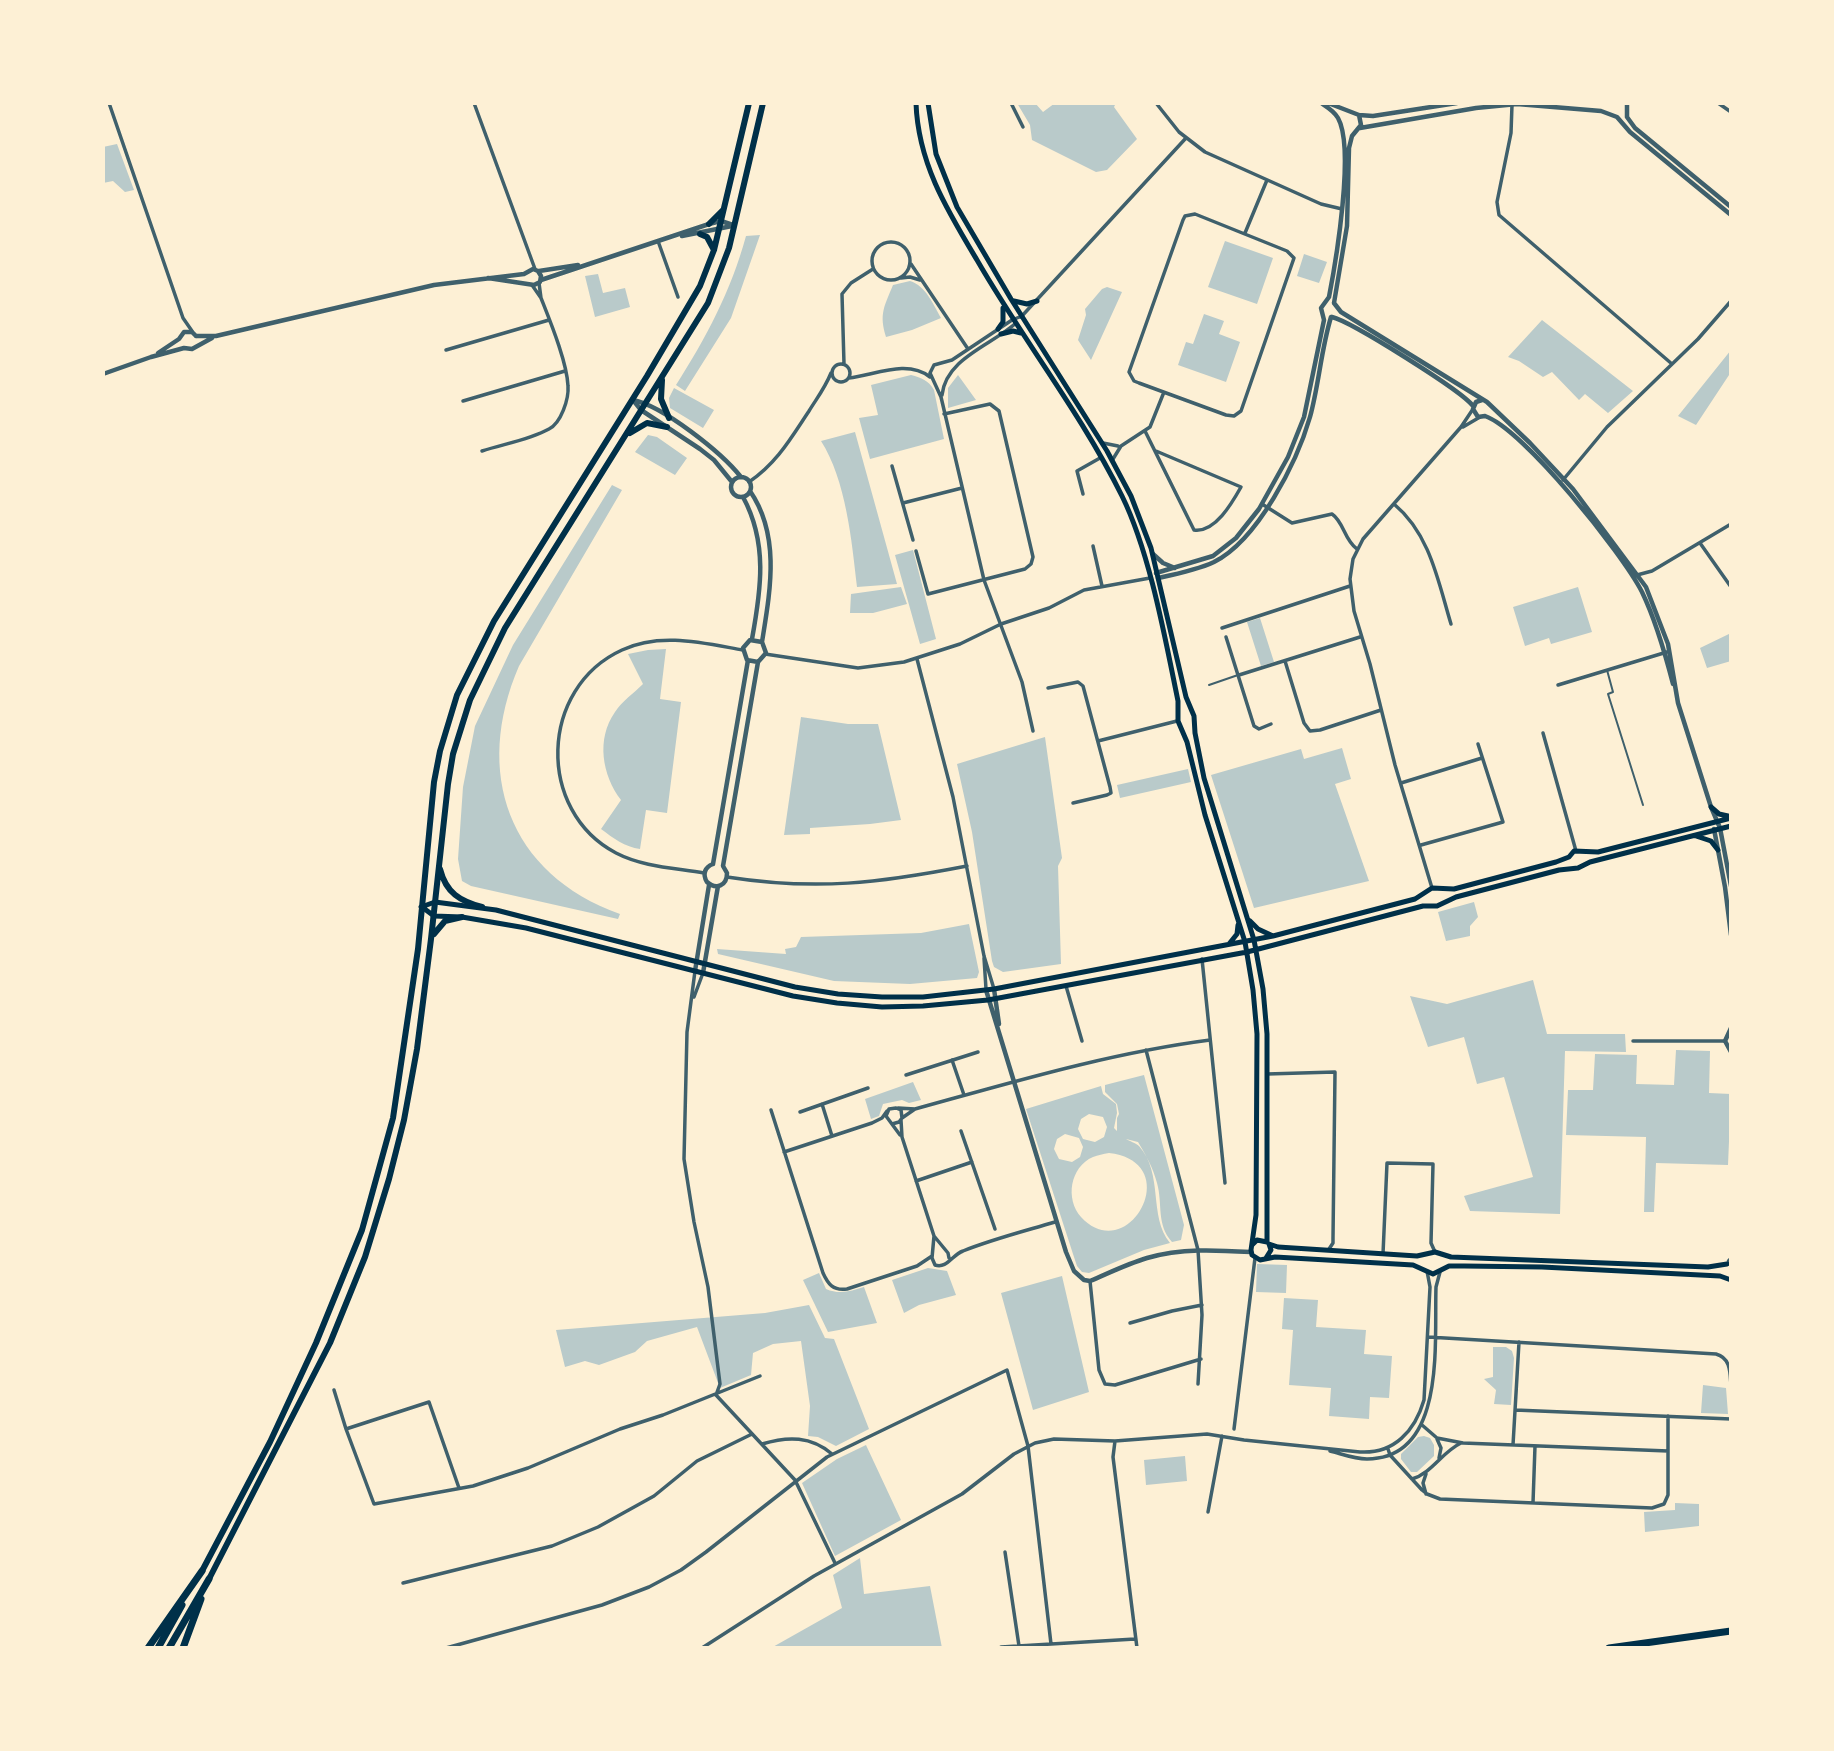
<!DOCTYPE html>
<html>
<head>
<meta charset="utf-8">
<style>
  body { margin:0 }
  #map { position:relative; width:1834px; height:1751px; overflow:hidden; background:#fdf0d5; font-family:"IBM Plex Sans",sans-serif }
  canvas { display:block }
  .frame { position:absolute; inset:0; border:105px solid #fdf0d5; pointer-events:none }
</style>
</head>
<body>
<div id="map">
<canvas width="1834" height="1751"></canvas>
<div class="frame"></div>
</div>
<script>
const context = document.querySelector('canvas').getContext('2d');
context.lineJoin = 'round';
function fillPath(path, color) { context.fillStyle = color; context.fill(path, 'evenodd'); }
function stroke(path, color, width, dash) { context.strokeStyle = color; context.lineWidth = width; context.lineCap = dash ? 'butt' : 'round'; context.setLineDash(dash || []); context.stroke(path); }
fillPath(new Path2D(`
  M1017,103H1035L1043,112L1055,103H1116L1114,107L1137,139L1107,170L1096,172L1032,140L1030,125Z
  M117,144L134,190L125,192L113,181L103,183V147Z
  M760,235L731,318L685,391L676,385C706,338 731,291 746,236Z
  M1225,241L1273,258L1257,304L1208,287Z
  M1304,254L1327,262L1319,283L1297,276Z
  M598,274L603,293L625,288L630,307L595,317L585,276Z
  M910,281C926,286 933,304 941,318L912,330L886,337C879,314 884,307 893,285Z
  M1107,287L1122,292L1091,360L1078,340L1086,315L1085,309L1102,289Z
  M1204,314L1224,321L1219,334L1240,342L1226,382L1178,365L1186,342L1193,344Z
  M1542,320L1633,391L1608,413L1585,394L1579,400L1552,372L1543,377L1519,361L1508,357Z
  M1731,350V372L1696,425L1678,416Z
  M911,375C922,378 928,380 934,390L944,439L870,459L859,418L878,415L871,385Z
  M958,375L976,400L948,408V388Z
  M674,388L714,410L703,428L670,408L669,398Z
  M855,432L897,584L857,587C852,542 846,480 821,441Z
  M648,435L657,437L687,458L675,475L635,452Z
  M612,485L622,490L519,666C473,772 508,874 620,914L618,919L471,886L462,881L458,859L463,787L475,726L513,645Z
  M913,550L936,639L920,644L895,555Z
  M901,587L907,604L873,613H850L851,594Z
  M1578,587L1592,632L1551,644L1549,638L1525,646L1513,607Z
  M1260,618L1274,662L1261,666L1247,622Z
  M1731,633V661L1707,668L1700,648Z
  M666,649L660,699L681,702L667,813L646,810L640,849C625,847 613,838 601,829L621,800C602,775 596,739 615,712C622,701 634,693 643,684L628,654L648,650Z
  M801,717L848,724H878L901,820L870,824L810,828V834L784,835Z
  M1045,737L1062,858L1058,866L1061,964L1003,972L994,967L992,961L972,832L957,764Z
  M1342,748L1351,779L1335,784L1369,881L1254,908L1211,775L1301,749L1304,759Z
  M1188,769L1191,782L1120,798L1117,785Z
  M1474,902L1478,917L1470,926V936L1446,941L1438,912Z
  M969,924L979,972L977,978L910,984L834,981L718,954L717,949L786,954L785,949L796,947L801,937L921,933Z
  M1533,980L1547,1034H1625L1626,1052L1565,1051L1560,1214L1470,1211L1464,1196L1533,1177L1504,1077L1477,1084L1464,1037L1428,1047L1410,996L1447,1004Z
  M1676,1050L1710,1051L1709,1093L1731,1094L1728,1165L1656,1163L1654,1212H1644L1646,1137L1566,1135L1568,1090H1593L1595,1054L1637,1055L1636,1084L1674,1085Z
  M1144,1075L1184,1225L1181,1240L1172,1242C1156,1224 1163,1204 1157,1183C1153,1168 1146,1155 1138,1142L1126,1139C1129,1141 1136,1143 1139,1146C1164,1174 1148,1216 1170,1243L1144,1250L1089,1273L1082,1272L1077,1266L1073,1254L1026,1109L1101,1086L1103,1094L1116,1104L1117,1113L1114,1128L1117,1131V1118L1119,1114L1117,1104L1105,1092V1085ZM1089,1114L1103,1117L1107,1127L1104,1137L1095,1142L1083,1139L1078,1129L1081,1119ZM1065,1134L1079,1138L1083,1147L1080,1157L1072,1162L1059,1159L1054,1149L1057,1139ZM1109,1153C1187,1162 1128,1268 1081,1217C1065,1199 1070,1167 1093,1157C1098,1155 1103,1154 1109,1153Z
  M913,1082L921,1100L909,1103L902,1100L883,1104L879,1116L871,1119L865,1099Z
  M1257,1264L1287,1265L1286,1293L1256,1292Z
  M928,1268L947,1271L956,1295L919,1305L904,1313L892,1280Z
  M819,1273L826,1289C840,1295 851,1291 864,1287L877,1323L828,1332L803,1280Z
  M1062,1276L1089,1392L1033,1410L1001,1293Z
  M1284,1298L1318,1300L1316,1327L1366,1330L1364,1354L1392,1356L1389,1398L1370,1397L1369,1419L1329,1416L1331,1388L1289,1385L1293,1330L1282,1329Z
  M809,1305L825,1338L834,1339L869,1429L836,1446L818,1437L808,1436L810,1406L801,1341L773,1344L753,1353L751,1375L720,1388L697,1327L647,1341L635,1352L599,1365L585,1361L565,1367L556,1330L765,1313Z
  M1493,1347H1506L1512,1351L1514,1358L1511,1405L1494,1404L1496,1390L1484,1379L1493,1377Z
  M1703,1385L1726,1388L1728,1414L1701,1413Z
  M1424,1436L1430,1438L1434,1445V1456L1417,1472H1411L1401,1459V1454L1418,1437Z
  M866,1445L901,1520L835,1556L802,1483L837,1459Z
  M1185,1456L1187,1481L1146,1485L1144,1460Z
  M1675,1503L1699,1504V1526L1645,1532L1644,1512L1675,1510Z
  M860,1558L864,1594L930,1586L942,1648H771L842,1608L833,1575Z`), '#b9caca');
stroke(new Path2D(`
  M1607,670L1613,692L1608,694L1643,805
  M1209,685L1238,675`), '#3f606c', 2);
stroke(new Path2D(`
  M109,103L183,318L192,331
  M474,103L535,269
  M1011,103L1023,127
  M1156,103L1179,132L1205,152L1321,204L1342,209
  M1718,103L1731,112
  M1512,105L1511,133L1497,202L1499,215L1672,364
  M1195,214L1287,251L1294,258L1241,411L1234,416L1226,415L1139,383L1134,381L1129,372L1183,220L1185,216Z
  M1245,233L1267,180
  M658,241L678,297
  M872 261a19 19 0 1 1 38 0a19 19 0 1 1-38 0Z
  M911,264L968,349
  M901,278L910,277L920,280
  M532,285L541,298L539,283
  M1022,316L1012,320L952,360L934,365L930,373L941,397L984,580L1022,682L1033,731
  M1021,317L1186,138
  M446,350L549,320
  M832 373a9 9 0 1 1 18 0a9 9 0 1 1-18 0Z
  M844,364L842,294L851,283L873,269
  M849,378C875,375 907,359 930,377
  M942,395C946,358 992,345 1016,323
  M463,401L565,371
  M1463,427L1480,417
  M1145,431L1194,530C1215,533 1232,503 1241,487L1156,451
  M1103,443L1118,446
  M482,451C503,444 529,440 549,429C561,423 569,399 568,386C567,362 550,321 541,298
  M1113,459L1121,446L1150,427L1164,392
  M892,466L913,540
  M1563,480L1607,427L1698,339L1731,301
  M749,482C777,463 791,438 809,411C817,398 825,388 831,373
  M1083,494L1077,471L1100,458
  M903,503L962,488
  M1262,504L1292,523L1332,514C1344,522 1344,540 1357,549
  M1394,504C1430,534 1438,581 1451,624
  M1700,543L1731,587
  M1093,546L1102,586
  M916,551L928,594L1025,569L1031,564L1033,557L999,411L990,404L944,414
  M1637,575L1652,571L1731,524
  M1222,628L1350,586
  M1226,637L1254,726L1259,729L1271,724
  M765,654L858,668L904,662L960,644L1001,624L1049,608L1084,590L1150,578
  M917,659L953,797L984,956L994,989
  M1285,661L1304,723L1310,731L1320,730L1381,710
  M1239,675L1360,637
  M1558,685L1667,652
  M1048,688L1078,682L1083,686L1110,787L1111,793L1107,795L1073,803
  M1543,733L1576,851
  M1098,741L1177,721
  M1401,783L1482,758
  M1421,845L1503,822L1478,744
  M704,873C675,868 643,867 616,853C536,811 539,688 622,650C660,632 703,643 743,650
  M727,877C816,891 880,883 967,866
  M1432,888L1395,765L1370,664L1354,611L1350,579L1353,559L1363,539L1461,427L1473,409
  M984,958L986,989
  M1202,959L1225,1183
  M695,971L687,1032L684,1159L694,1222L708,1287L720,1384L716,1395L795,1480L835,1563
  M1066,986L1082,1041
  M694,997L703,973
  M1633,1041H1725
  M1146,1050L1198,1250L1202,1315L1198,1384
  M952,1060L964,1095
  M1267,1074L1335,1072L1333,1238V1243L1329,1249
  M906,1075L978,1052
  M822,1104L832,1136
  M896,1108L889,1109L886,1116L900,1135
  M898,1108L915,1109
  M771,1110L823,1273C828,1284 833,1291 847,1289L917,1266L932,1256
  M800,1112L868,1088
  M902,1118L915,1109C1013,1082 1110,1053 1210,1040
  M901,1120L902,1137L934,1236L948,1253L949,1258
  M892,1124L899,1122L902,1118L901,1110L896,1108
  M961,1131L995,1229
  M784,1152L872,1123L882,1118L887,1111
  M916,1181L972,1162
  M934,1236L932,1258L935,1265C947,1269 952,1255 963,1251C993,1239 1025,1231 1055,1222
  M1383,1254L1387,1163L1433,1164L1431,1243L1435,1252
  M1090,1281L1099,1370L1105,1384L1115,1385L1201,1359
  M1130,1323L1172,1311L1202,1305
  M1428,1337L1716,1354C1731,1358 1730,1373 1731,1386
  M334,1390L346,1429L374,1504L473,1486L528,1468L620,1429L663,1415L760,1376
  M1515,1410L1731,1419
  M1422,1425L1437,1438L1463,1443L1668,1451
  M346,1429L429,1402L459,1488
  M1234,1429L1255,1258
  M1437,1439L1441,1448L1439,1458
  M1115,1441L1113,1457L1137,1648
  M762,1444C788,1436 811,1436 832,1454
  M1513,1445L1519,1342
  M1388,1449L1390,1455L1422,1490L1427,1494L1440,1499L1652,1508L1664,1504L1668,1495V1416
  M1330,1451C1342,1454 1354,1459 1367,1459C1447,1459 1434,1341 1436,1287L1440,1272
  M1426,1474L1423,1483L1426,1494
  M1412,1479C1432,1473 1442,1452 1461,1443
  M1533,1503L1535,1446
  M1208,1512L1222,1436
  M1005,1552L1019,1646
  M403,1583L552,1546L598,1527L654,1496L697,1461L752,1434
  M1001,1647L1135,1639
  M446,1648L602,1605L649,1587L681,1570L706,1552L827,1457L1007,1370L1028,1446L1051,1644
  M702,1648L814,1576L962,1494L1014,1454L1035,1443L1054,1439L1115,1441L1207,1434L1244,1440L1360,1452C1394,1454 1415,1431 1424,1400L1430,1287L1427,1271`), '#3f606c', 3.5);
stroke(new Path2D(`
  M1328,103L1359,115L1373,116L1457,103
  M1627,103V117L1635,128L1731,207
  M1360,128L1476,108L1517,104L1601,111L1617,117L1630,132L1731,215
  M682,236L732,226
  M539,271L578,265
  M541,280L709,224L721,221L733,225
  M1334,303L1341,312L1487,402L1530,443L1573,489L1646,587L1668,644L1678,703
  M1334,303L1347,226L1349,148L1352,136L1361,125L1359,115
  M1332,317C1352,322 1462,391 1473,406
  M196,336H216L434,285L524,274L533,269L538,271L541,276L540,282L534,285L488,278
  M158,353L179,339L184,332H192L196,336
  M103,374L151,357L184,348L192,349L212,338
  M633,400C663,406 721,452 741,477
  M633,400L641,410L700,449L714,460L732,482
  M1482,400L1476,402L1473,409L1478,417L1485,416
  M1485,416C1524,430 1622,553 1642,592C1656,621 1665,653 1673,684
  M731 487a10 10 0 1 1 20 0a10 10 0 1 1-20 0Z
  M750,491C781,536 770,592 762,642
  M743,497C768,543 761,590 752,639
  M1153,554L1163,563L1175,568
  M1156,573L1213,556L1236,538L1259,509L1288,457L1304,417L1324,320L1321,308L1329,297C1336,261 1355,148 1338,118C1334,111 1327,107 1321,103
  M1158,578C1177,574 1197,570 1214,562C1258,540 1297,462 1310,417C1319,384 1321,350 1331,317
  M758,662L747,660L743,648L750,640L762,642
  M1678,703L1711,807L1720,828L1731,886
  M1714,829L1725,887L1731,935
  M713,864L748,660
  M713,864C705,867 702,874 707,882C716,890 727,886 727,873L723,866
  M723,866L758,662L766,653L762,642
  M695,971L709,885
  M703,973L718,886
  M994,989L999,1024
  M986,990L1066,1252L1074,1271L1084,1280L1090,1281C1109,1273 1127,1264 1147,1258C1181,1248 1216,1250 1251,1252
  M1731,1028L1725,1041L1731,1052
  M1729,1261L1731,1259`), '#3f606c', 4.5);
stroke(new Path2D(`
  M916,103C918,163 947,210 977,260C1023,340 1081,413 1122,496C1150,553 1165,638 1178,701V721L1187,742L1205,815L1245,942L1253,990L1257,1034L1256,1215L1251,1250L1252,1255L1260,1260L1275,1257L1413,1265L1433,1274L1449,1266H1464L1542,1267L1720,1276L1731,1280
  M928,103L936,154L957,207L1011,299L1107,451L1131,496L1151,548L1186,697L1194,716L1195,733L1204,778L1254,940L1263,989L1267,1034V1242L1257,1240L1252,1245
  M1014,301L1027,304L1037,301
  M998,329L1003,322V308
  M1001,334L1013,331L1021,333
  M1711,807L1719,814L1728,816
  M1696,836L1711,841L1718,850
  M421,907L435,902L496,910L795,987L838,994L882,997H923L994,989L1273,936L1415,899L1432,888L1454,889L1556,862L1569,857L1574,851L1598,852L1731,818
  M422,907L434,916L462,917L526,928L793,996L837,1003L882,1007L923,1006L988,1000L1247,952L1423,906H1437L1456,897L1559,870L1578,868L1590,862L1731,826
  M1250,921L1258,929L1273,936
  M1229,944L1237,934L1238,925
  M1266,1258L1271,1250L1269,1244L1278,1247L1417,1256L1435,1252L1451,1257L1708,1267L1727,1264`), '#003049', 5);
stroke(new Path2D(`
  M709,224L723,210
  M700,234L707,237L714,250
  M662,380L661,399L669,418
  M630,433L647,423L667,427
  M440,869C446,893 460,901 482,907
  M434,934L445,921L462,917
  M202,1571L270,1442L316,1343L362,1230L393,1118L418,949L434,782L440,751L457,695L494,621L647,376L700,286L714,250L749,103
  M209,1579L330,1343L365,1257L389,1179L404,1120L417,1049L431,939L448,784L453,754L470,700L505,628L708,303L729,248L763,103`), '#003049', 6);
stroke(new Path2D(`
  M148,1648L202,1571
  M158,1648L182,1605
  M169,1648L209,1579
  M183,1648L201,1599
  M1609,1648L1731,1631`), '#003049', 7);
</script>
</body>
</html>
